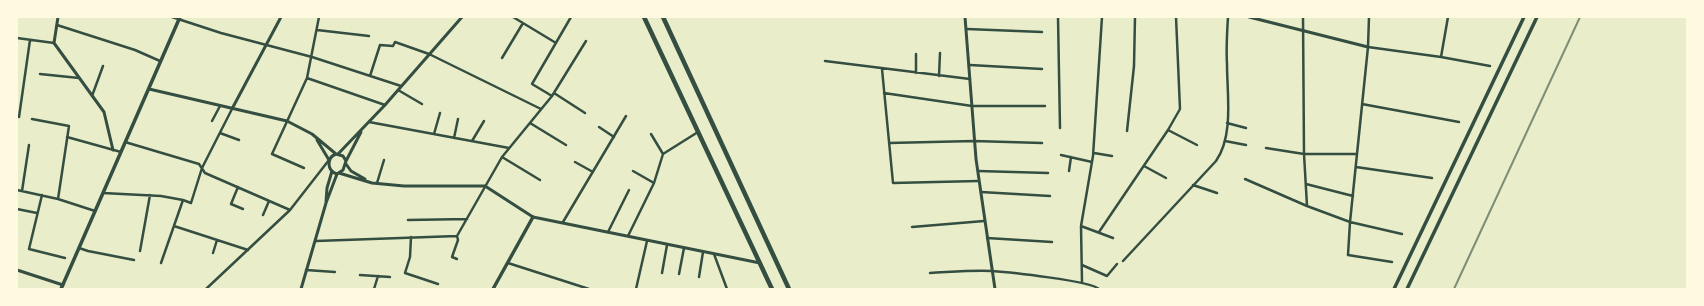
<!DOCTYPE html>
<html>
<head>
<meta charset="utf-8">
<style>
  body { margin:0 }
  #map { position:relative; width:1704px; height:306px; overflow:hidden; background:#e9edc9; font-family:"Sofia Sans Condensed",sans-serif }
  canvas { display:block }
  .frame { position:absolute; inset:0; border:18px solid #fefae0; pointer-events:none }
</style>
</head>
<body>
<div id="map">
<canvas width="1704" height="306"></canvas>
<div class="frame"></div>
</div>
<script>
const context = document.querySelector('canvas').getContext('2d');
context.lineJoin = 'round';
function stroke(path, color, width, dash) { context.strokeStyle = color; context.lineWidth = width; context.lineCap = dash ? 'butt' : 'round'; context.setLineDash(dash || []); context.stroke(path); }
stroke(new Path2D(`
  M172,17L221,33L312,57L401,86
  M513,17L556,43
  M1058,17L1060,128
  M1303,17L1304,154L1307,206
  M1369,17L1368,47L1350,222L1402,234
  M57,25L135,50L160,61
  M967,29L1042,32
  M317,30L369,36
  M17,38L54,43
  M1368,47L1441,57L1490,66
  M916,54V73
  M1441,57L1448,17
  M502,58L523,23
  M825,61L970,79
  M970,65L1042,69
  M882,69L893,183L978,181
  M40,74L79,78
  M370,76L380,45L393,46L395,42L429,54L541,109
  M939,76L940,53
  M307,78L385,105
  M398,90L422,104
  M554,93L585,113
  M884,93L972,106H1045
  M92,96L103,66
  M552,96L532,84L571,17
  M1362,104L1459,122
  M19,117L30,40
  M32,119L69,126L58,199
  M212,121L220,106
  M369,122L509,148
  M530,123L566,145
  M1227,123L1246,128
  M599,127L614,137
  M1168,130L1197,145
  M1127,131L1134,66L1135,17
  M220,133L239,140
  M434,134L440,113
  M651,134L663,154
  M67,137L121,152
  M454,138L458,119
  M472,141L484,121
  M1225,141L1246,145
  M125,142L199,164L205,173L290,210
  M889,143L974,141L1042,143
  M1266,148L1304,154H1357
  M1094,153L1112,156
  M1061,155L1092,162
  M502,157L540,180
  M575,162L593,172
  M1144,166L1166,178
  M1356,167L1432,178
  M304,168L272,154L307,78L319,17
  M633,171L654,183
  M978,171L1048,173
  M1069,171L1071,157
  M1245,179L1307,206L1350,222L1348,255L1392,262
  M377,183L384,160
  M1306,184L1353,196
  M1193,185L1217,193
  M238,187L231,204L243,209
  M17,190L58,199L95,211
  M22,191L29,145
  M981,192L1050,196
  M103,193L161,196L183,200
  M42,195L29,249L65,258
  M17,209L37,213
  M263,215L269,201
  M408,220L467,219
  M563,222L626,116
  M174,226L248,250
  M1081,226L1113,238
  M912,227L984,221
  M608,232L629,190
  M1099,232L1168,130L1180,109L1176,17
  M628,236L654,183L663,154L698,132
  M411,237L410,257L405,273L438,284
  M987,238L1052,242
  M316,241L457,236
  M79,248L88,251L134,260
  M140,251L150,195
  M213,253L217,240
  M714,254L727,289
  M457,259L452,257L458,240L457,236L502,157L552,96L586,41
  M1123,261L1216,161C1234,135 1227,94 1227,64C1226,48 1227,33 1228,17
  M161,263L183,200L191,203L202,168L233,107
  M508,263L589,289
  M1082,265L1107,276L1117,264
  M306,270L335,272
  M662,273L667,245
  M930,273C951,272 971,270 992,271C1007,272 1092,281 1099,289
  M679,274L684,248
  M360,275L390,277
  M699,277L703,252
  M1082,282L1081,226L1093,156L1102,17
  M206,289L290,210L329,160
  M374,289L378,276
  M636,289L647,241`), '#344e41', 2.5);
stroke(new Path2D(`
  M58,17L54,43L104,112L113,150
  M965,17L976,159L995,289
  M1249,17L1368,47
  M149,89L287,121L312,134L336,154
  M233,107L281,17
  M317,140L329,160
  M336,154L343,156L346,161L343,170L337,174C327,171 326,158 336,154Z
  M338,154L385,105L462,17
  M346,161L361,132
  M346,164L351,171L365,179
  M339,173L372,183L404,186H485L533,217L760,263
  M326,202L327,188L332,171
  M17,270L63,285
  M301,289L326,203L337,174`), '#344e41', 3);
stroke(new Path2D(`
  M61,289L180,17
  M493,289L533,217
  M1394,289L1524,17
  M1407,289L1537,17`), '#344e41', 3.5);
stroke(new Path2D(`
  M644,17L772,289
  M663,17L789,289`), '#344e41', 4.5);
stroke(new Path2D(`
  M1454,289L1580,17`), '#7c8e77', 2);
</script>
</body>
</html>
